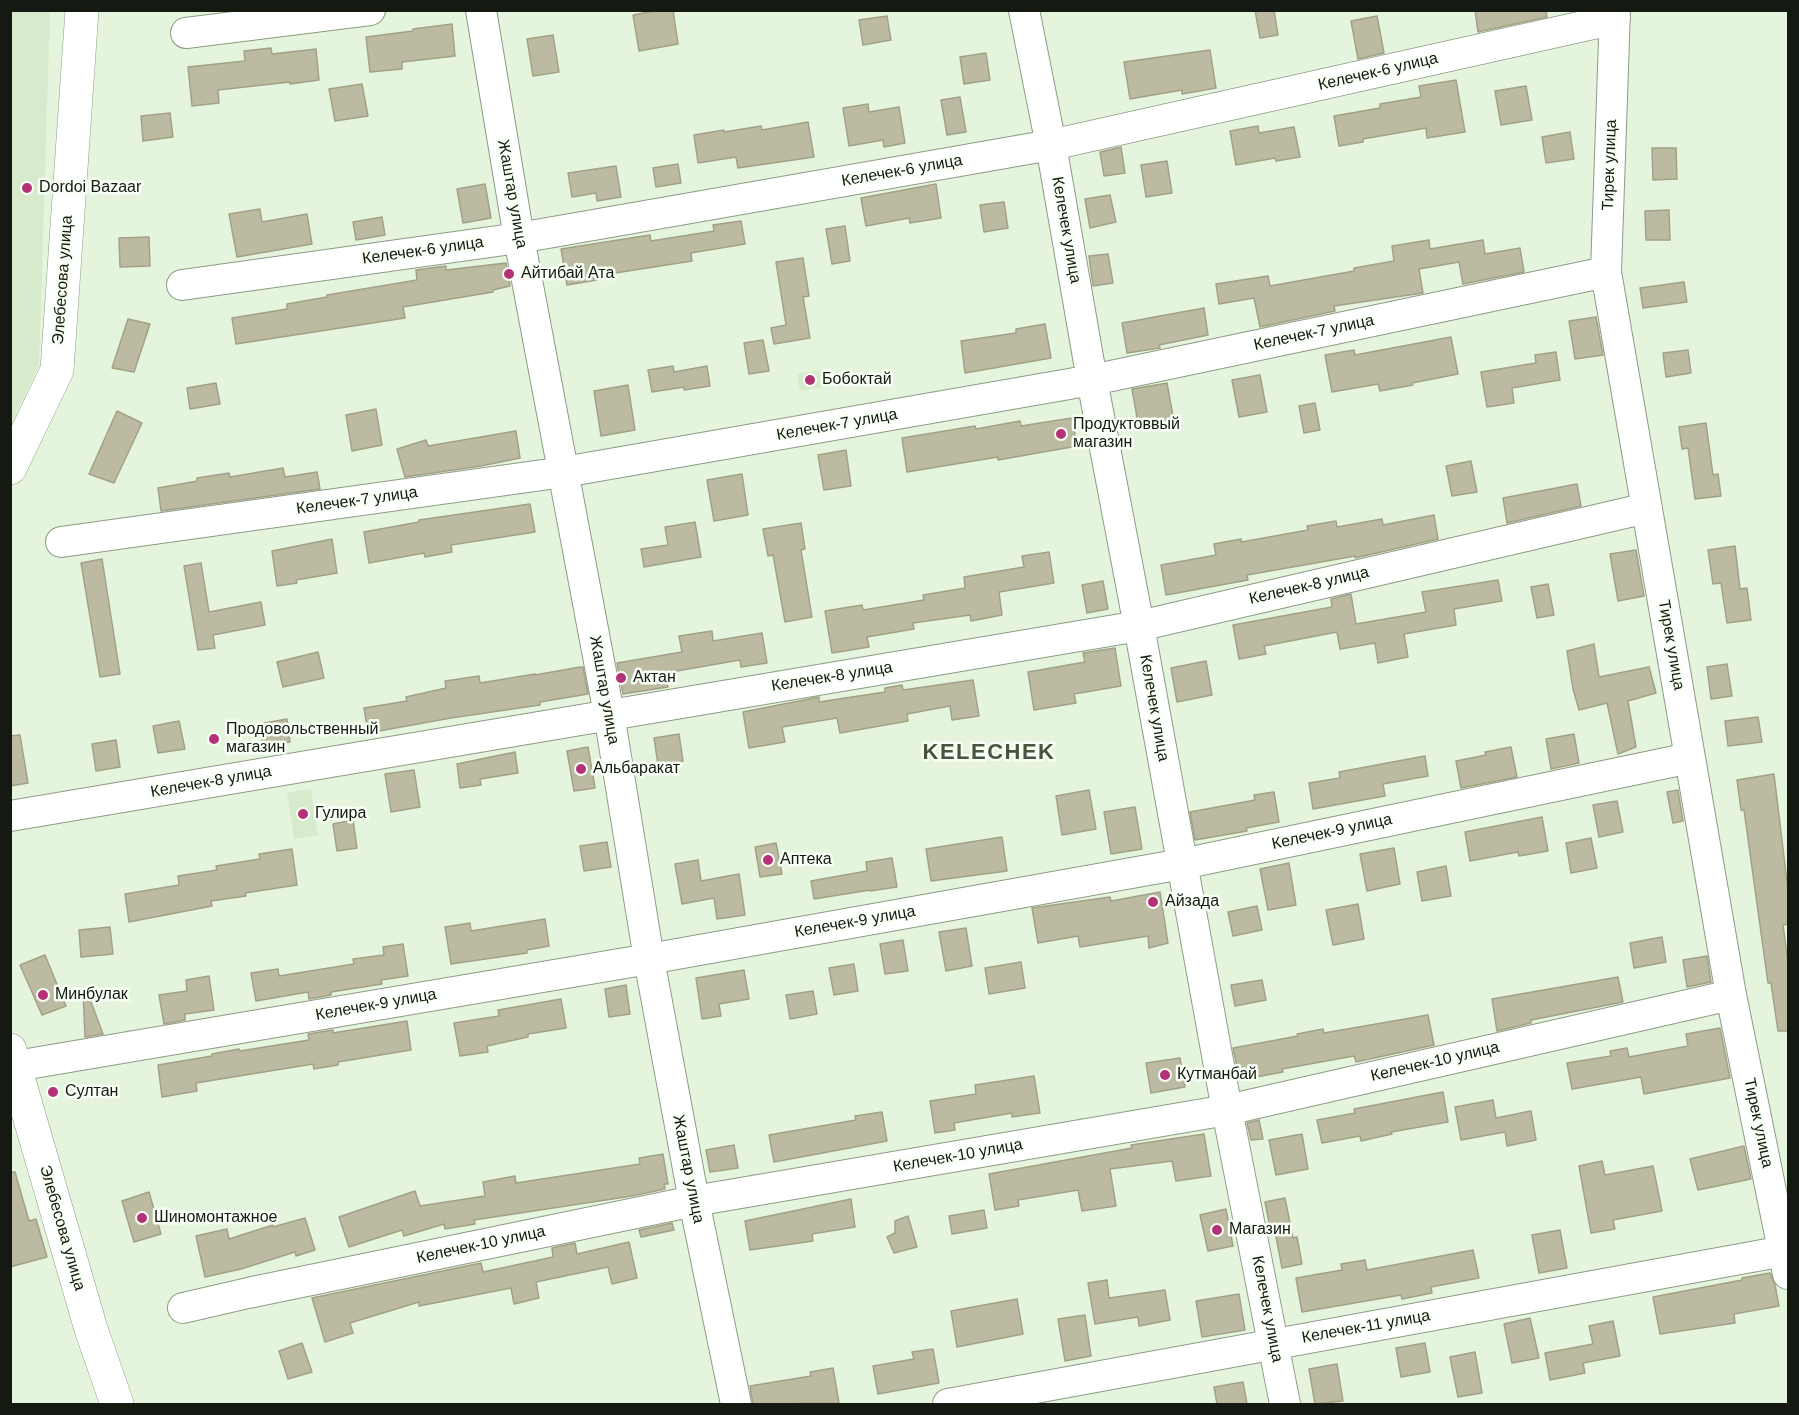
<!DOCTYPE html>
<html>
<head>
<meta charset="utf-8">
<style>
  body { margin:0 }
  #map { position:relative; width:1799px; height:1415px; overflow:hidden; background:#e5f5dd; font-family:Helvetica,sans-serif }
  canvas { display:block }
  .frame { position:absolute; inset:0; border:12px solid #141911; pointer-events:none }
</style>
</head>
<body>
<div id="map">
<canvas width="1799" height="1415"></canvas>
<div class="frame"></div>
</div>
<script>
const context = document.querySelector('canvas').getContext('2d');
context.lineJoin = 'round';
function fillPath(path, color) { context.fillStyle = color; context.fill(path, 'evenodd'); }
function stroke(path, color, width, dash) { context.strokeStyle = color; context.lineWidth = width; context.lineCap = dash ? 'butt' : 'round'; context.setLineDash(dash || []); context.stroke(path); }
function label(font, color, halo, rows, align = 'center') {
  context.font = font + ' Helvetica,sans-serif'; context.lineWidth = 5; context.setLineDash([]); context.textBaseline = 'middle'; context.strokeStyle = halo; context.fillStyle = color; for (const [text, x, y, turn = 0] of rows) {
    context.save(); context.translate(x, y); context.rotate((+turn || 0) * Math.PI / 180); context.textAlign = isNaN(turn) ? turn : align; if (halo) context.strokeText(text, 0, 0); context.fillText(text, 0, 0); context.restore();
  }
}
fillPath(new Path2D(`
  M11,10L50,11L39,365L11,424Z
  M821,370L824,387L800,391L797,374Z
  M311,789L318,835L294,839L287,793Z`), '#d7ebcc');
const building = new Path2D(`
  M660,10H673L678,44L639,51L633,15Z
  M1255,10H1274L1278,35L1260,38Z
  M1475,10H1546L1547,17L1478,32Z
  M887,16L891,40L863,45L859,20Z
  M1377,16L1384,53L1358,59L1351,21Z
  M452,24L455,56L402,62V69L370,72L366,37L413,31V29Z
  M553,35L559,72L533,76L527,39Z
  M271,48L272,54L316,49L319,80L290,84V82L218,90L219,103L192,106L188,67L245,61L244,51Z
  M1210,50L1216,88L1182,94V90L1130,99L1124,62Z
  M986,53L990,80L964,84L960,57Z
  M1456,80L1465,132L1427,138L1426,128L1363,139V142L1339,146L1334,116L1380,108V104L1421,97L1419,86Z
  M362,84L368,116L335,121L329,89Z
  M1526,86L1532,120L1501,125L1495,91Z
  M960,97L966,132L947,135L941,100Z
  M868,104L869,112L899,107L905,143L884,147L883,140L849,146L843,108Z
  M170,113L173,137L143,141L141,116Z
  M808,122L814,157L738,168L736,157L698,163L694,135L724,130V132L761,126L762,130Z
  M1258,126L1259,133L1294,127L1300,157L1276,161L1275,158L1236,165L1230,131Z
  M1570,132L1574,159L1546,163L1542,137Z
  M1121,147L1125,173L1104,176L1100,152Z
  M1652,148H1676L1677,179L1653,180Z
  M1167,161L1172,193L1146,197L1141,165Z
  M678,164L681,183L656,187L653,168Z
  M616,166L621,197L597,201L596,193L572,197L568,173Z
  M485,184L491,218L463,223L457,189Z
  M936,184L941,218L910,223L909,218L866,226L861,198Z
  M1110,195L1116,222L1090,228L1085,199Z
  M1004,202L1008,228L984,232L980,205Z
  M260,209L262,222L307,214L312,244L237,257L229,214Z
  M1669,210L1670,240H1646L1645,211Z
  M382,217L385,235L356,240L353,222Z
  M741,221L745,244L691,253L692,261L596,276L597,280L567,285L561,249L650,235L651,241L714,231L713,225Z
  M845,226L850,261L832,264L826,229Z
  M149,237L150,266L120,267L119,238Z
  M1429,240L1430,249L1483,240L1485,254L1520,248L1524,272L1463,284L1459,262L1419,269L1423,293L1334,306L1335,311L1260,327L1254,298L1219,304L1216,284L1268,276L1270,286L1354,271V268L1394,261L1392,246Z
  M1108,254L1113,283L1093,286L1089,256Z
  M803,258L809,296L803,297L810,338L774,344L771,328L786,325L776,262Z
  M506,263L510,286L493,290V292L403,307L405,318L236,344L232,318L287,309V304L327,297V295L417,280L416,270L446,266V270Z
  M1684,282L1687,302L1643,308L1640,288Z
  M1204,308L1208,335L1159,345L1160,348L1127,353L1122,323Z
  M1596,317L1603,355L1575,359L1569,321Z
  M128,319L150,324L134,372L112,368Z
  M1045,324L1051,358L965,373L961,341L1016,333V329Z
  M1451,337L1458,374L1412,383L1413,385L1380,391L1378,384L1332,392L1325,355L1354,350L1355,355Z
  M763,340L769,371L749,374L744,343Z
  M1688,350L1691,373L1666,377L1663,353Z
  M1556,352L1560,380L1512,388L1514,403L1487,407L1481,372L1536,363L1535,355Z
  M673,366L674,372L707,366L710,386L684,390V387L652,392L648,370Z
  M1260,375L1267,412L1239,417L1232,380Z
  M216,383L220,404L190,409L187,388Z
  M1167,383L1174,422L1139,429L1132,389Z
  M628,385L635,430L601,436L594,391Z
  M1315,403L1320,430L1304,433L1299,406Z
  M376,409L382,445L352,451L346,415Z
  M117,411L142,423L114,483L89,474Z
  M1072,418L1077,446L998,460V457L907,472L902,438L975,426L976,429L1020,421L1021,426Z
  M1706,423L1713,475L1718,474L1721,496L1695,499L1688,448L1682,449L1679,427Z
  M516,431L520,458L481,466L405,477L397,449L426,440L428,446Z
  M846,450L851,486L824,490L818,455Z
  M1471,461L1477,492L1452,496L1446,466Z
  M283,468L285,477L317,472L320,489L161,511L158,488L197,481V478L229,473L230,477Z
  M742,474L748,515L714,521L707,480Z
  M1577,484L1581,506L1507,523L1503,498Z
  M530,504L535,532L451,545L452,552L425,557L424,553L369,563L364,532L419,522V520Z
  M1434,515L1438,539L1355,558V556L1247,575L1248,580L1166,595L1161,565L1216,555L1214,544L1241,539V542L1308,530L1307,526L1336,521L1337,527L1382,519L1383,525Z
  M695,522L701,557L644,567L641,549L668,545L665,527Z
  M801,523L805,549L801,550L812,617L785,622L773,555L768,556L763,529Z
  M332,539L337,573L296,580L297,583L277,586L272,551Z
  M1735,546L1740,589L1747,588L1751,620L1727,623L1721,583L1713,584L1708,550Z
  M1636,550L1644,596L1618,601L1610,554Z
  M1049,552L1054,583L999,592L1002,615L971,621L970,615L913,623L914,629L867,637L869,647L832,653L825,611L862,605L863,610L924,600L923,595L965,588L964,577L1024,567L1022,556Z
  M102,559L120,674L100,677L81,563Z
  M201,563L209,612L261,602L265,625L213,635L215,648L198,650L184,566Z
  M1498,580L1502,601L1454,609L1456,625L1404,634L1408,657L1378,663L1375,643L1340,649L1337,632L1264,646L1266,654L1239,659L1233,625L1332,607L1331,599L1351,594L1356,624L1426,612L1422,592Z
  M1103,581L1108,609L1087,613L1082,585Z
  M1548,584L1554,615L1537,618L1531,587Z
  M712,631L713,641L762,633L767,663L741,667L740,660L665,673L668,687L623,694L617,663L682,652L679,636Z
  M1594,644L1599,677L1649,667L1656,693L1628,701L1636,747L1618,754L1607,703L1579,710L1573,689L1567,651Z
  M1115,648L1121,686L1074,694L1076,703L1034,710L1028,672L1085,662L1083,653Z
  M318,652L324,678L283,687L277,662Z
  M1206,661L1212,695L1177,702L1171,668Z
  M1727,664L1732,696L1711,699L1707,667Z
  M580,667H583L588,694L540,702V705L451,718L368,733L364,708L407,701L406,697L446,688L445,681L479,676L480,683L535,674V675Z
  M973,680L979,716L952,720L950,706L907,714L908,721L840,733L837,718L782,727L785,742L749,748L743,712L819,697V702L885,692V688L902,685L903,690Z
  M1758,717L1762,742L1728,746L1725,721Z
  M287,719L290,742L263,747L259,724Z
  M179,721L185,749L158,753L153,726Z
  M679,734L683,761L658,765L654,738Z
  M1574,734L1579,763L1551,769L1546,739Z
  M20,735L28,783L10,786V736Z
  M116,740L120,767L96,771L92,744Z
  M588,747L595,788L574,791L567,751Z
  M1511,747L1517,777L1461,788L1456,761L1486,755L1485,752Z
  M515,752L518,773L480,779L481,785L460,788L457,764Z
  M1425,756L1428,776L1383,784L1385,796L1313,809L1309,783L1340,778L1339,772Z
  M414,770L420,807L391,812L385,774Z
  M1774,774L1788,890V924L1783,925L1788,962V1031H1778L1771,983H1768L1744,810H1741L1737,780Z
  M1089,790L1096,829L1062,835L1056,796Z
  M1678,790L1683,821L1673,823L1667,792Z
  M1274,792L1279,822L1246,828L1247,831L1195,840L1190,812L1255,800L1254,795Z
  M1617,801L1623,832L1599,837L1593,805Z
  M1135,807L1142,849L1111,854L1104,812Z
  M1542,817L1548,851L1519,856L1518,852L1470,861L1465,832Z
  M353,820L357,848L337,851L333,824Z
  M1002,837L1007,871L931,881L926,849Z
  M1591,838L1597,868L1571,873L1566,843Z
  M607,842L611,867L584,871L580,846Z
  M776,843L782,874L760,877L755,847Z
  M1394,848L1400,884L1367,891L1360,854Z
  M292,849L297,885L245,893L246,896L211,901L212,906L129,922L125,894L179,885L178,876L217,870L216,866L260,859L259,854Z
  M892,858L897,887L870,891V890L814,899L811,881L867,871L866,862Z
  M698,860L701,881L739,874L745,915L717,919L714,898L682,904L675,864Z
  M1289,863L1296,905L1268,910L1260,869Z
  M1446,866L1451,896L1422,901L1417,872Z
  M1160,892L1168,943L1149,948L1148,936L1080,947L1078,936L1038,943L1032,908L1110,897L1111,901Z
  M1358,904L1364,939L1333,945L1326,910Z
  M1257,906L1262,930L1233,936L1228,912Z
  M545,919L549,946L527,950V953L451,964L445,927L470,923L471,931Z
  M110,927L113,954L81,957L79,930Z
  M966,928L972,966L946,971L939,932Z
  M1662,937L1666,962L1634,968L1630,943Z
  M903,940L908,971L885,974L880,944Z
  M403,944L408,976L381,980L382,984L331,992V995L326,996L309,999L308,992L256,1001L251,973L278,969L279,976L354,964L353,959L384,955L383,947Z
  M45,955L66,1006L42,1015L20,965Z
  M1707,956L1711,982L1687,987L1683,960Z
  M1021,962L1025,988L989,994L985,968Z
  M854,964L858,991L834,995L829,968Z
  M744,970L749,999L719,1004L721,1016L702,1019L696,978Z
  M209,976L214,1010L185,1014V1020L164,1024L159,995L187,991L186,980Z
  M1618,977L1623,1002L1531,1020V1023L1497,1031L1492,999Z
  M1262,980L1266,1000L1235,1006L1231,985Z
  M626,985L630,1014L609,1017L605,989Z
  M83,991H87L103,1034L85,1037Z
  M813,991L817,1014L790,1019L786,995Z
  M561,999L566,1028L528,1034V1037L487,1046L488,1052L460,1056L454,1023L499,1016L498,1010Z
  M1428,1015L1434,1045L1356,1062L1354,1056L1282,1069L1283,1072L1240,1080L1233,1048L1298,1036L1297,1034L1323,1029L1324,1033Z
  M407,1021L411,1050L338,1062V1065L314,1069L313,1064L196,1083L197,1091L162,1097L158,1065L212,1056V1054L239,1049L240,1051L309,1040L308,1034L333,1030V1033Z
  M1720,1028L1730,1078L1644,1094L1641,1077L1572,1089L1567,1063L1611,1056L1610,1051L1627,1048L1629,1057L1688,1046L1686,1034Z
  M1180,1058L1185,1087L1151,1093L1146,1063Z
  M1034,1076L1040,1113L1012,1117V1113L954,1123L955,1130L935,1133L930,1101L976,1094L975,1085Z
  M1443,1092L1448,1122L1391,1132L1392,1134L1361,1141L1360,1136L1322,1143L1317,1120L1355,1113L1354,1109Z
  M1493,1100L1496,1118L1531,1111L1536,1140L1507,1146L1505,1132L1461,1140L1455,1107Z
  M882,1112L887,1141L774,1162L769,1135L856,1120L855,1116Z
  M1259,1120L1263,1139L1251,1140L1247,1123Z
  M1204,1134L1211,1176L1176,1181L1172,1161L1110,1169L1116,1206L1082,1211L1078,1190L1018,1200L1019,1206L995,1210L989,1174L1132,1148L1131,1145Z
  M1302,1134L1308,1169L1276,1175L1269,1140Z
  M734,1145L738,1168L710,1172L706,1150Z
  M1744,1146L1751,1179L1698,1190L1690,1159Z
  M663,1154L668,1184H664L665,1189L632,1196L474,1220L475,1224L445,1229L444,1224L404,1236L402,1230L349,1247L339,1217L415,1191L420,1206L485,1196L483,1182L515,1176L516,1183L640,1164L639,1158Z
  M1602,1161L1605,1175L1653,1166L1662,1211L1613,1220L1615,1229L1591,1233L1579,1166Z
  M10,1172H15L29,1221L36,1219L47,1257L10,1267Z
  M149,1192L161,1234L134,1242L122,1201Z
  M1285,1198L1293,1238L1297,1237L1302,1264L1282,1268L1274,1226L1270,1227L1265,1202Z
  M851,1199L855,1227L812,1234L813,1241L750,1250L745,1221Z
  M1226,1209L1233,1246L1208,1251L1200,1215Z
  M984,1210L987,1228L952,1234L949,1216Z
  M908,1216L917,1247L894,1253L887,1237L895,1233V1221Z
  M305,1218L315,1250L296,1256L295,1252L241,1269L205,1277L196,1236L227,1229L229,1239L273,1225V1227Z
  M672,1223L674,1230L641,1237L639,1230Z
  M1560,1230L1567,1268L1539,1273L1532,1235Z
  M629,1242L637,1278L612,1284L608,1267L536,1282L539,1298L514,1304L511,1288L419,1306V1302L350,1323L353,1333L325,1342L312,1298L481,1263L483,1272L553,1257L552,1248L575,1243L577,1254Z
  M1473,1250L1479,1278L1431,1287L1432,1293L1402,1299L1401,1295L1302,1312L1296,1278L1342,1270L1341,1264L1365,1260L1367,1270Z
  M1770,1273L1775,1285L1779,1306L1734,1314L1735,1323L1660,1334L1653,1297L1742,1280V1278Z
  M1107,1280L1109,1298L1165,1290L1170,1320L1139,1326L1138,1317L1095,1324L1088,1283Z
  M1239,1294L1245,1330L1202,1337L1196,1301Z
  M1017,1299L1023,1334L957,1347L951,1311Z
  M1085,1315L1091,1356L1065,1361L1058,1319Z
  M1530,1318L1539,1358L1512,1363L1504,1324Z
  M1613,1321L1620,1356L1583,1363L1585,1373L1550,1380L1545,1353L1593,1344L1589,1326Z
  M302,1343L312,1372L288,1379L279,1351Z
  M1425,1343L1430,1372L1401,1377L1396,1348Z
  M933,1349L939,1383L878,1394L873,1366L914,1359L912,1352Z
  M1475,1352L1482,1393L1458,1397L1450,1357Z
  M1337,1364L1343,1401L1315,1404L1309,1369Z
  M833,1368L839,1403L753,1404L750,1386L811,1376L810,1372Z
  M1243,1382L1247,1404H1217L1214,1387Z`);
fillPath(building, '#bcbba1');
stroke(building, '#a2a187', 1.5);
const minor = new Path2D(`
  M481,10L519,238L609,714L649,959L694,1201L736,1404
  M1024,10L1051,145L1092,380L1139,626L1227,1110L1285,1404
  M1615,10L1606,272L1731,995L1788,1274
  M186,33L370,10
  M182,285L519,238L1051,145L1615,19
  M61,542L564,472L1092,380L1606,272
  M10,816L1139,626L1647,508
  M16,1066L649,959L1182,864L1690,758
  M183,1308L248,1293L694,1201L1227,1110L1731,995
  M948,1404L1784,1251`);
const major = new Path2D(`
  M10,468L57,370L82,10
  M10,1050L91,1329L117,1404`);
stroke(minor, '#8d9c86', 32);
stroke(major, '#8d9c86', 34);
stroke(minor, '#fff', 30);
stroke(major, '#fff', 33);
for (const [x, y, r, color] of [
  [27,188,6,"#b53177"],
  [509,274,6,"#b53177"],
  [810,380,6,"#b53177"],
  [1061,434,6,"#b53177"],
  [621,678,6,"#b53177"],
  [214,739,6,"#b53177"],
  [581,769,6,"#b53177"],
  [303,814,6,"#b53177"],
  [768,860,6,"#b53177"],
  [1153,902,6,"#b53177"],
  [43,995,6,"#b53177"],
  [1165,1075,6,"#b53177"],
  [53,1092,6,"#b53177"],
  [142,1218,6,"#b53177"],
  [1217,1230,6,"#b53177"]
]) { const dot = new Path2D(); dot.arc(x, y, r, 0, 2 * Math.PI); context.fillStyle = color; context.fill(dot); stroke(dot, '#f8fff5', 2); }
label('16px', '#141911', '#f8fff5', [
  ["Келечек-6 улица",1378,72,-13],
  ["Тирек улица",1610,165,-88],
  ["Келечек-6 улица",902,171,-10],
  ["Жаштар улица",512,194,80],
  ["Келечек улица",1066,230,80],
  ["Келечек-6 улица",423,251,-8],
  ["Элебесова улица",63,280,-86],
  ["Келечек-7 улица",1314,333,-12],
  ["Келечек-7 улица",837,425,-10],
  ["Келечек-7 улица",357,501,-8],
  ["Келечек-8 улица",1309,586,-13],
  ["Тирек улица",1671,645,80],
  ["Келечек-8 улица",832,677,-9],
  ["Жаштар улица",604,690,80],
  ["Келечек улица",1154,708,80],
  ["Келечек-8 улица",211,782,-10],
  ["Келечек-9 улица",1332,832,-12],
  ["Келечек-9 улица",855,922,-10],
  ["Келечек-9 улица",376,1005,-10],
  ["Келечек-10 улица",1435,1062,-13],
  ["Тирек улица",1758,1123,78],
  ["Келечек-10 улица",958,1156,-10],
  ["Жаштар улица",688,1169,79],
  ["Элебесова улица",62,1228,74],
  ["Келечек-10 улица",481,1245,-12],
  ["Келечек улица",1267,1309,79],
  ["Келечек-11 улица",1366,1327,-10]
]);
label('16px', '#141911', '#f8fff5', [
  ["Dordoi Bazaar",39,188],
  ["Айтибай Ата",521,274],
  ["Бобоктай",822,380],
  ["Продуктоввый",1073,425],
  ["магазин",1073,443],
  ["Актан",633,678],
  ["Продовольственный",226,730],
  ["магазин",226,748],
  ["Альбаракат",593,769],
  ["Гулира",315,814],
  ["Аптека",780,860],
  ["Айзада",1165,902],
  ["Минбулак",55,995],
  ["Кутманбай",1177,1075],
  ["Султан",65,1092],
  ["Шиномонтажное",154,1218],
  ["Магазин",1229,1230]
], 'left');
context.letterSpacing = '1.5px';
label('bold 22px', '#47543f', '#f8fff5', [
  ["KELECHEK",989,753]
]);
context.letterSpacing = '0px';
</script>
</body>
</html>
